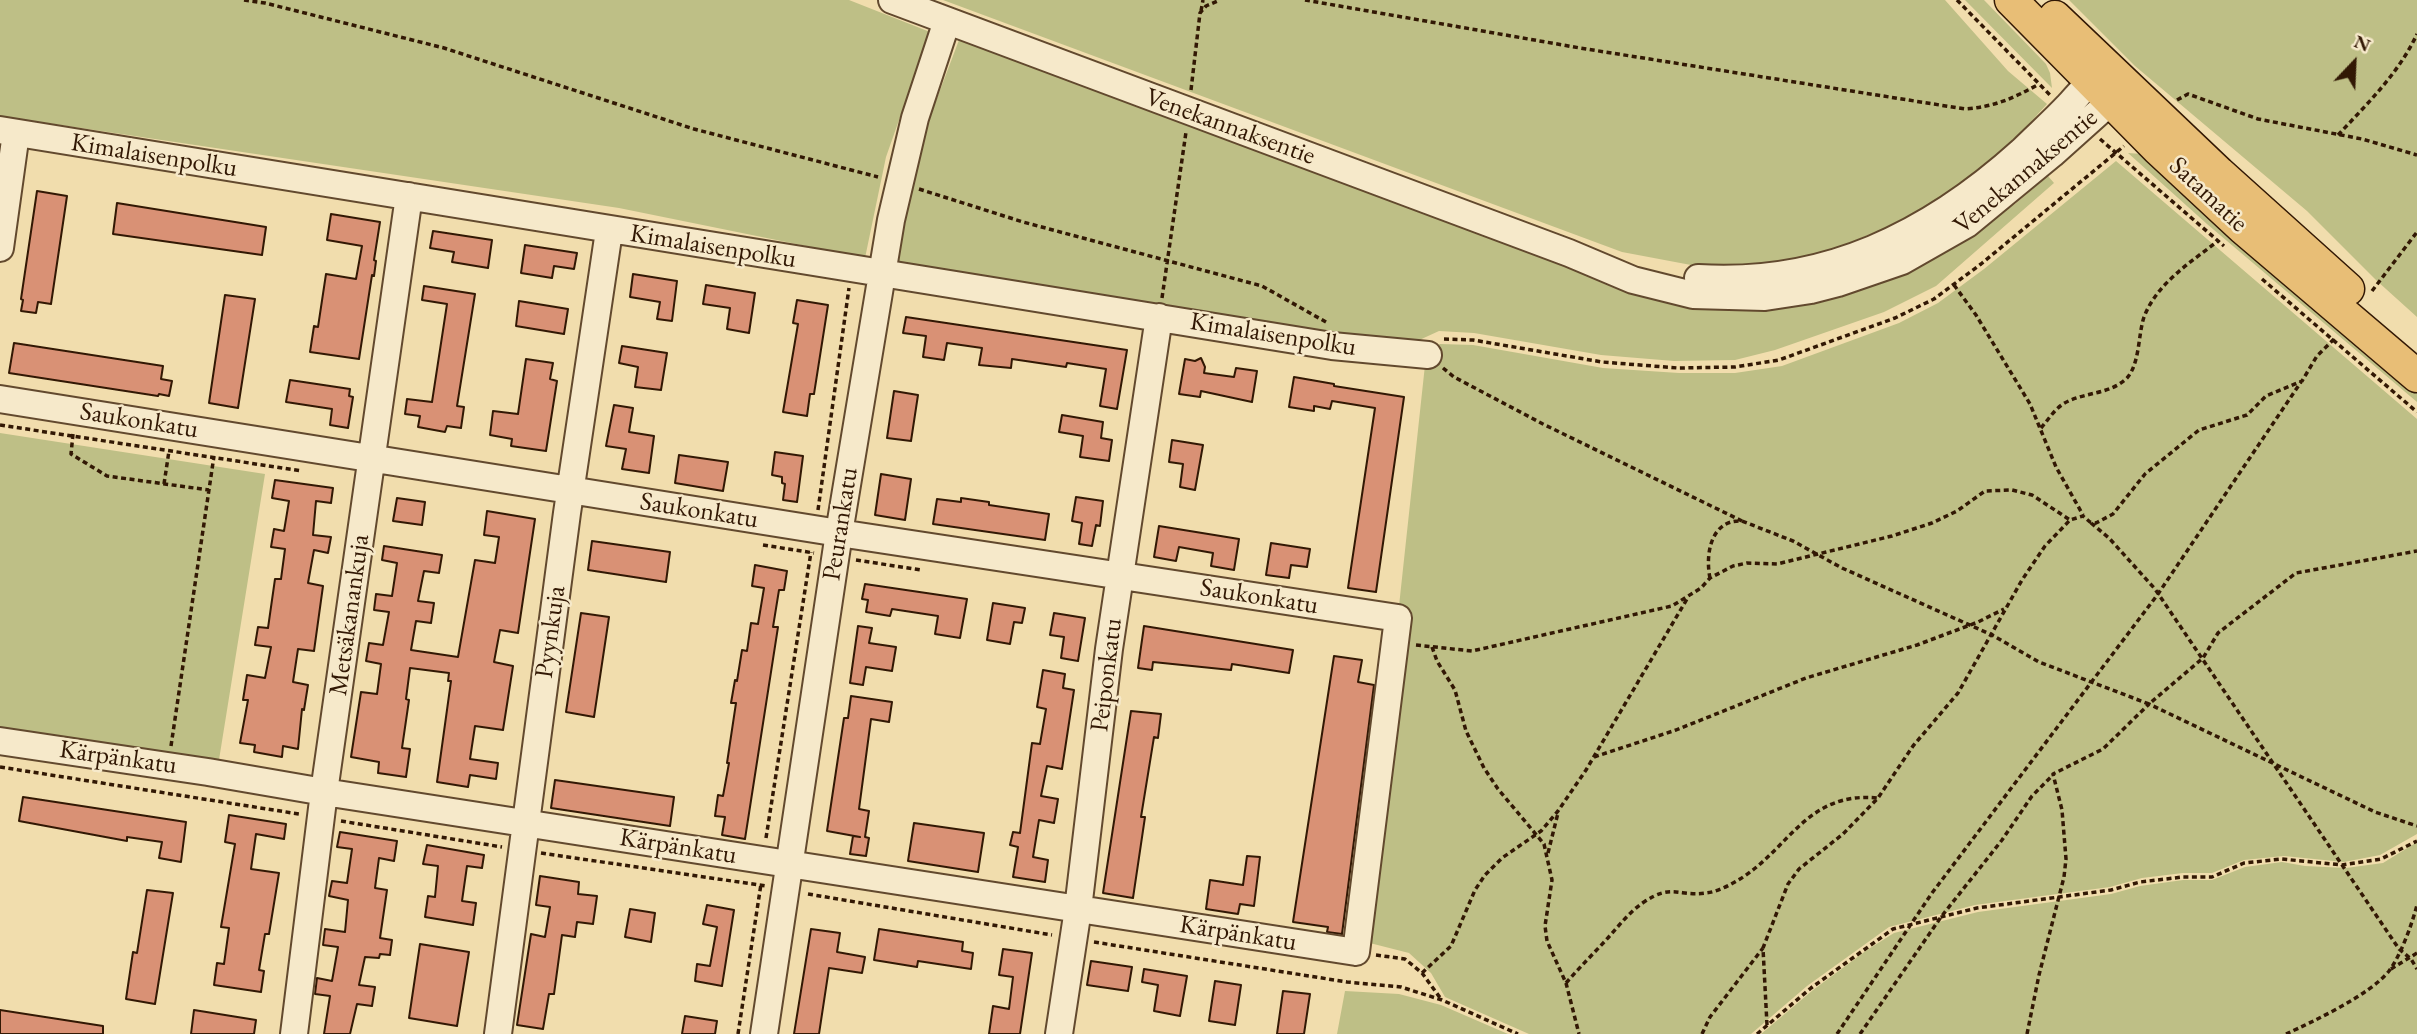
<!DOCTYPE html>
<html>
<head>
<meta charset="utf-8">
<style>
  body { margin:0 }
  #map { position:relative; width:2417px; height:1034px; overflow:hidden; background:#f1ddad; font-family:"EB Garamond",serif }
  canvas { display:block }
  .north { position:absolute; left:2319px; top:28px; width:70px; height:70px; -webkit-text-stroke:5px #f6e9ca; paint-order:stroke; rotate:23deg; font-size:19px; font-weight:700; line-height:28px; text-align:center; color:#321804 }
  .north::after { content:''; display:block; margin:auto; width:24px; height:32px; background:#321804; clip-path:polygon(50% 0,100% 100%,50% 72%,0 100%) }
</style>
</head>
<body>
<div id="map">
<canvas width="2417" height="1034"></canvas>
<div class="north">N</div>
</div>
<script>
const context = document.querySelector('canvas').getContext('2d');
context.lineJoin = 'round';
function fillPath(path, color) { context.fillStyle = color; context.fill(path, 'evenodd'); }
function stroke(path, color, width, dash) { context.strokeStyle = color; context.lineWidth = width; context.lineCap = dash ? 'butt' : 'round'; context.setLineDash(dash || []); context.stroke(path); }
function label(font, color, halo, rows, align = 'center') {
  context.font = font + ' "EB Garamond",serif'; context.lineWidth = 5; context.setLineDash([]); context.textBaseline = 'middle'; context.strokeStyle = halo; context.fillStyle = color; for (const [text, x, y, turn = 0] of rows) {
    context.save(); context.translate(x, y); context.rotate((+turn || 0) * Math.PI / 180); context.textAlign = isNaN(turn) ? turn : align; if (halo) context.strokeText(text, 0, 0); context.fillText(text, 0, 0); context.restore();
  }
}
fillPath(new Path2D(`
  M0,0H849L930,32L886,157L865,258L619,208L0,116Z
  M943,0H1945L2008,71L2047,104L1991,166L1925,211L1809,260L1743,266L1691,265L1622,252Z
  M1965,0H1984L2046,64L2050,73L2052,88Z
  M2069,0H2417V317L2376,280L2307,211L2135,66Z
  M959,40L1609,282L1882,281L1922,266L2015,204L2048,176L2054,183L1936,286L1884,312L1775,350L1735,360L1674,361L1601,355L1474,333L1439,331L1415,342L1336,333L1171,308L895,261L903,219L928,122Z
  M2128,153L2142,154L2417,388V402L2207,224Z
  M2116,161L2417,419V834L2380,855L2344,862L2284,856L2244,860L2212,873H2183L2142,878L2110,887L1975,905L1889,927L1807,986L1751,1034H1529L1445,997L1431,973L1409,953L1358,940L1395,643L1425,365L1432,347L1440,344L1473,345L1603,368L1679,373H1735L1782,366L1899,323L1938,303L1984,269Z
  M0,433L265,474L218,766L0,734Z
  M2417,842V1034H1761L1813,990L1867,950L1894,933L1978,912L2111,894L2140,886L2183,880H2212L2245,867L2282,862L2305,866L2346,868L2383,863Z
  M1345,991L1399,994L1441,1005L1508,1034H1337Z`), '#bebf86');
const building = new Path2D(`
  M37,191L67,196L51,304L38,302L36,313L21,311L23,300L21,299Z
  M117,203L266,227L262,255L113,234Z
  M331,214L380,222L374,260L376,261L374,276L372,275L359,359L310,352L314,326L318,327L326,274L356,279L362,246L327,240Z
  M433,231L492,240L488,268L452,262L454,252L430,248Z
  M525,245L577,253L574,269L554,266L552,278L521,273Z
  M633,274L677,281L672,321L657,319L660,302L630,297Z
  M706,285L755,293L749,333L727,329L730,308L703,304Z
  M424,286L475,294L457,406L464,407L461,428L447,426L445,432L418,427L420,416L405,414L407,399L432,402L447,304L422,300Z
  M225,295L255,299L238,408L209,403Z
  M797,300L828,305L814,394H810L807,416L783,412L798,324L793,323Z
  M519,301L568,309L564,334L516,326Z
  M906,317L1127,350L1117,409L1100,406L1106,369L1067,363L1066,367L1012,359L1011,368L979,365L982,348L947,343L944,360L923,357L926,336L903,333Z
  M14,343L163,366L161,379L172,381L169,396L159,394L158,396L9,373Z
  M622,346L667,353L661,390L635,387L638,367L619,363Z
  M1201,358L1205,367L1204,373L1234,377L1236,368L1257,371L1252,402L1201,391L1200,397L1179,394L1185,359L1195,361Z
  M526,359L553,363L550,379L557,381L546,451L511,446L512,439L490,435L493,411L518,414Z
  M1294,377L1334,384V386L1404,397L1376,592L1348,588L1375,408L1332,401L1330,409L1314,406V411L1289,407Z
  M290,380L350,389L349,396L353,397L348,428L330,425L332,409L286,402Z
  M894,391L918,395L911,441L887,438Z
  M614,405L633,408L629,432L654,436L649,473L622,469L626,449L606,446Z
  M1062,415L1103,422L1101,438L1112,440L1109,461L1080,457L1083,436L1059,432Z
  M1172,440L1203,445L1195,490L1180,487L1183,464L1169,462Z
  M775,452L803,456L797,502L783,500L785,484L782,483V477L772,475Z
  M679,455L728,462L723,491L675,483Z
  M881,474L911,479L905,520L875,515Z
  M275,480L333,488L331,503L316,501L313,535L331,537L328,553L314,550L308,583L323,586L314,651L298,649L293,682L308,685L304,710L302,709L298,749L283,746L282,757L254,752L255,745L240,743L248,700H243L247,675L265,678L271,647L255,645L258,627L268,628L275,579H281L285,549L271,547L274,529L284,531L289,501L272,498Z
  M1076,497L1103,501L1100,526L1096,525L1092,546L1079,544L1082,523L1072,521Z
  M397,498L425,502L422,525L393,521Z
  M961,498L989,502V505L1049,514L1045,540L933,524L937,499L961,502Z
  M487,511L535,519L518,633L500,630L494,662L513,666L503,730L475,726L470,759L498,763L496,779L470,775L468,787L437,782L451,681H448L449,673L410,668L406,699L409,700L402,748L410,749L406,777L378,773L379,762L351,757L361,692L377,694L381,664L366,661L369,643L383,645L389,612L374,610L376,594L392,596L397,563L382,560L384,546L442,555L439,573L424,571L418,601L434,603L431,623L416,621L411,650L458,657L475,560L495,563L499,537L484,535Z
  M1159,526L1239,539L1234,570L1211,566L1213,553L1179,547L1176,561L1154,557Z
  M592,541L670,552L666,582L588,570Z
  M1271,543L1310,549L1307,567L1291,565L1289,578L1266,575Z
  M755,565L787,571L784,590H779L773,627H778L745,839L722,835L725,817L715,816L718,795L723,796L729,763H727L736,703H731L735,680L737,681L742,650L747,651L751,623L758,624L764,588L752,586Z
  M865,584L967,599L960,638L935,634L938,616L892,609L890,616L866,612L868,600L862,599Z
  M993,603L1025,608L1022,623L1014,622L1010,644L987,640Z
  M581,613L609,617L594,717L566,712Z
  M1054,613L1085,618L1078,661L1061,658L1064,637L1050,635Z
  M858,626L872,628L869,643L896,647L892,671L866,667L863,685L850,683Z
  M1144,626L1293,650L1289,673L1232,664L1231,670L1153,662L1152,670L1138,668Z
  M1334,656L1362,660L1358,682L1374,685L1342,934L1327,932L1328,927L1293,922Z
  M1043,670L1065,674L1063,688L1074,690L1062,769L1047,766L1041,796L1058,799L1054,823L1039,820L1033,857L1048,860L1045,882L1013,877L1018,847L1010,845L1013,832L1020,833L1032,743L1040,744L1046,709L1037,707Z
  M851,696L892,702L889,722L871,719L859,809L869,811L865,837L869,838L866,856L850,854L853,836L860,837L827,831L844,718H848Z
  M1131,711L1161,714L1158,738L1154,737L1141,817H1145L1133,898L1103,893Z
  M555,780L674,797L670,826L551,808Z
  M23,797L186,822L181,862L159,858L162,842L127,837V841L19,821Z
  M229,815L286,824L284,839L256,834L251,869L279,873L269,934H265L259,970L264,971L261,992L214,985L217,963L224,964L229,928L221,927L235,844L225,842Z
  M914,823L984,833L978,872L908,861Z
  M340,832L397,841L394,861L379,858L375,888L387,890L380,938L392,940L390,955L380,954L379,958L365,957L359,985L375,987L372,1006L357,1004L350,1034H324L330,996L315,994L317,978L332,981L338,947L323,945L325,929L345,932L348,900L329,896L332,881L347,883L352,849L337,847Z
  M427,845L484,855L482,868L467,866L462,901L476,903L473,925L425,917L428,896L435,897L438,866L423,864Z
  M1247,856L1260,857L1254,906L1240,904L1238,914L1206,909L1210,880L1243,885Z
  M540,876L579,882L578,894L597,896L593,924L577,922L575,937L562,935L554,994H549L543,1029L517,1025L531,934L545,937L550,907L536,905Z
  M147,890L173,893L155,1004L126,999L133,952L137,953Z
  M707,905L734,910L722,986L695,981L697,964L710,966L717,927L703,924Z
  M630,909L655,913L651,942L625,937Z
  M811,929L840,933L837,952L865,957L862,973L829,968L819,1034H794Z
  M879,929L963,942L962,951L973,953L971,969L918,961L917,967L874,960Z
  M420,944L469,952L457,1026L409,1018Z
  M1003,949L1032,953L1020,1034H989L993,1006L1009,1009L1013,977L999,975Z
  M1091,961L1132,967L1128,991L1087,985Z
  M1144,969L1187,976L1180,1016L1154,1011L1158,985L1142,982Z
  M1215,981L1241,985L1235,1025L1209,1021Z
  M1283,991L1310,994L1304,1034H1277Z
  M0,1010L103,1026V1034H0Z
  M194,1010L256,1020L254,1034H191Z
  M685,1016L717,1021L715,1034H682Z`);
fillPath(building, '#d99175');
stroke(building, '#321804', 2);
const minor = new Path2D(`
  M892,0L1569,253L1633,280L1693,295L1765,297L1811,290L1838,283L1902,261L1967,224L2052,154L2110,102L2116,81
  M0,130L1332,346L1428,355
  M0,248L16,133
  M1698,278C1825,286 1929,235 2022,151C2037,136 2053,122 2068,106C2075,99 2082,89 2090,84C2096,80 2105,80 2111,78
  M0,399L839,533L1398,618L1356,952L324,792L208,772L0,741
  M294,1034L324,792L409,196
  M498,1034L567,513L609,231
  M764,1034L839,533L891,220L915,118L947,21
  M1059,1034L1078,909L1109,649L1159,317`);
const major = new Path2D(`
  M2011,0L2158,149L2243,228L2417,376
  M2055,17L2219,173L2348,289`);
stroke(minor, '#62492e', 30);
stroke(major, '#321804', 35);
stroke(new Path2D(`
  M244,0L265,3L444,48L694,129L878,177
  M1305,0L1580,48L1965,109C1994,107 2014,98 2039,84
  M1957,0L2050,95
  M1201,11L1203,0
  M1191,90L1200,13L1206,6L1220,0
  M2177,100L2188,94L2258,119L2362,139L2417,155
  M2338,135C2367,104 2399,73 2417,34
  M2100,139L2224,246
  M919,189L1023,222L1262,286L1326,322
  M2262,279L2417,412
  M1954,285L1976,315L2030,404L2056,467L2083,515
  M2372,291L2417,232
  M1162,298L1186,132
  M1444,339L1473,340L1602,362L1678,368L1735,367L1779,360L1895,318L1934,299L1981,264L2124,146
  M1443,368L1454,377L1543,424L1742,521
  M0,425L302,471
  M2041,428C2048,420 2054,410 2063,404C2082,392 2110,395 2127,378C2140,363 2138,335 2144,317C2157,283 2191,262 2218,241
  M73,434L71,454L107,476L209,490
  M164,484L169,451
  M818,510L849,288
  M2091,523L2109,538L2155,589L2399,949L2411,959L2417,969
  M763,545L814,553
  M856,560L921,570
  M1710,578C1705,554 1711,519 1742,521L1793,541L1842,568L1992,635L2039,662L2149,704L2203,658L2218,633L2296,573L2417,551
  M1416,645L1472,651L1672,606L1701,588L1710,578L1733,566L1747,563L1777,564L1892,536L1932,523L1957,511L1985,491L2012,490L2032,495L2070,520
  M1432,647L1437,661L1455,690L1466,731L1484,768L1498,789L1544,844L1552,880L1545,926L1547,941L1566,983L1579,1034
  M171,746L214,456
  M1594,757L1676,730L1806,678L1917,645L1978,622L2004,609
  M0,767L299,814
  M341,821L502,847
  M766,838L811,552
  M541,853L766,886
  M1548,853L1558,813
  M808,894L1052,935
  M1094,942L1347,982L1401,987L1442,1000L1518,1034
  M1376,955L1405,959L1422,973L1441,999
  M2391,969L2417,953
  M1422,973L1451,946L1475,890L1485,875L1502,858L1541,831L1558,811L1586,770L1687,599
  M1566,983C1579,968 1593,954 1606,940C1618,927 1629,912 1644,902C1672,883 1679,897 1706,893C1717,892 1730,885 1740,879C1790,848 1807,791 1878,798
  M1767,1025L1763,948L1788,884L1799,869L1843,834L1878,798L1913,746L1958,693L2022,580L2045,546L2070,520L2083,516L2090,522L2096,523L2113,514L2145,474L2199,430L2247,415L2266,396L2302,381L2317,356L2335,338
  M738,1034L761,884
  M1702,1034L1710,1017L1763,948
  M1757,1034L1811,988L1893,929L1977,908L2111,890L2140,882L2183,877H2212L2244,863L2282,859L2342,865L2381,859L2417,841
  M1837,1034L1932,893L2158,594L2301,382
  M1860,1034L1941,917L2002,840L2032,796L2053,775
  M2027,1034L2039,975L2064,877L2066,859L2062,810L2053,774L2103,749L2149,704L2375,812L2417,826
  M2286,1034C2314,1021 2370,995 2389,971C2401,955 2412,924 2417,905`), '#321804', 3.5, [5, 3.5]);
stroke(minor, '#f6e9ca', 26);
stroke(major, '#e8be76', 32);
label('26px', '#321804', '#f6e9ca', [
  ["Venekannaksentie",1230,127,20],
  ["Kimalaisenpolku",154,156,9],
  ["Venekannaksentie",2026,172,-40],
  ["Satamatie",2208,195,43],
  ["Kimalaisenpolku",713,247,9],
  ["Kimalaisenpolku",1273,335,9],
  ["Saukonkatu",139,421,9],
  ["Saukonkatu",699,511,9],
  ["Peurankatu",841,524,-81],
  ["Saukonkatu",1259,597,9],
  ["Metsäkanankuja",350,615,-82],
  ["Pyynkuja",551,632,-82],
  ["Peiponkatu",1107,675,-83],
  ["Kärpänkatu",118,758,8],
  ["Kärpänkatu",678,847,9],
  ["Kärpänkatu",1238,934,9]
]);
</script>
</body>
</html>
